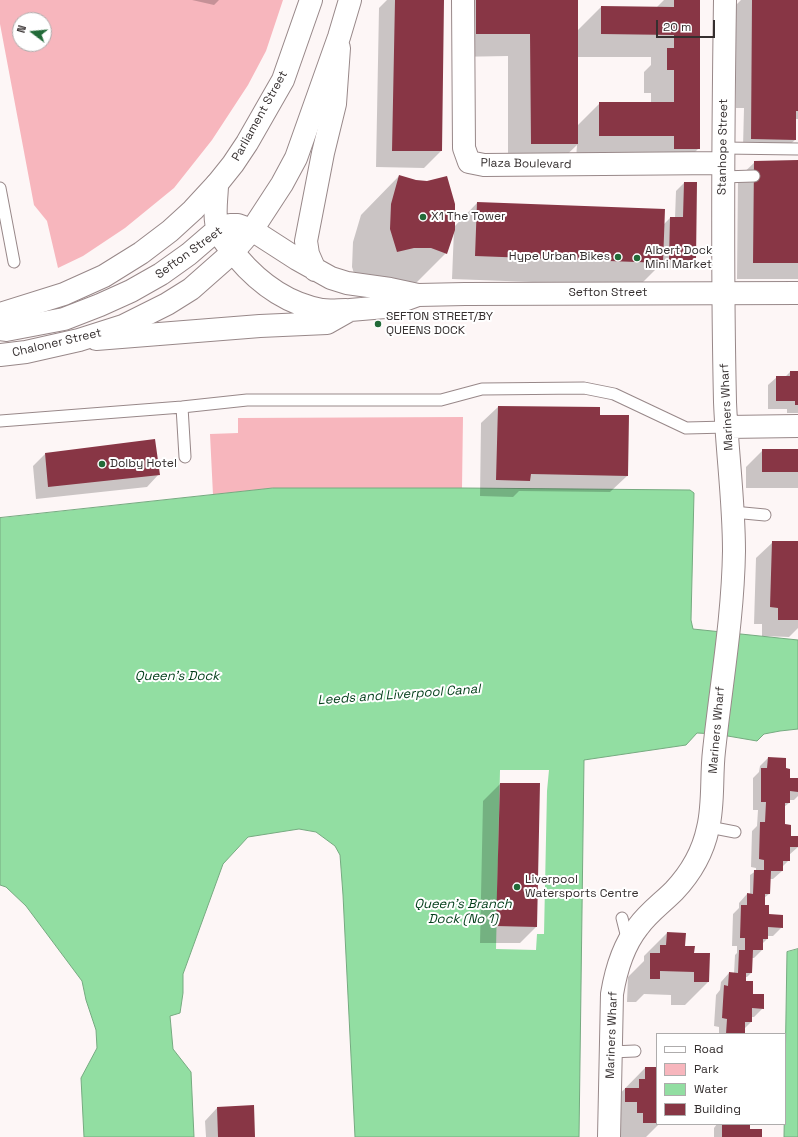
<!DOCTYPE html>
<html>
<head>
<meta charset="utf-8">
<style>
  body { margin:0 }
  #map { position:relative; width:798px; height:1137px; overflow:hidden; background:#fdf6f6; font-family:"Space Grotesk",sans-serif }
  canvas { display:block }
  .legend { position:absolute; left:656px; top:1033px; width:130px; height:92px; box-sizing:border-box; background:#fff; border:1px solid #aeacac; margin:0; padding:5px 7px; list-style:none; font-size:12px; color:#352f2f }
  .legend li { display:flex; align-items:center; gap:8px; height:20px }
  .legend b { width:20px; border:1px solid #aeacac }
  .north { position:absolute; left:12px; top:12px; width:40px; height:40px; box-sizing:border-box; background:#fff; border:1px solid #aeacac; border-radius:50%; rotate:286deg; font-size:11px; font-weight:700; line-height:16px; text-align:center; color:#352f2f }
  .north::after { content:''; display:block; margin:auto; width:14px; height:18px; background:#226a38; clip-path:polygon(50% 0,100% 100%,50% 72%,0 100%) }
  .scale { position:absolute; left:656px; top:20px; width:59px; height:18px; box-sizing:border-box; border:2px solid #352f2f; border-top:0; padding-left:5px; font-size:12px; line-height:14px; white-space:nowrap; color:#352f2f; -webkit-text-stroke:3px #fff; paint-order:stroke }
</style>
</head>
<body>
<div id="map">
<canvas width="798" height="1137"></canvas>
<ul class="legend">
<li><b style="height:5px;background:#fff"></b>Road</li>
<li><b style="height:11px;background:#f7b6bd"></b>Park</li>
<li><b style="height:11px;background:#92dea2"></b>Water</li>
<li><b style="height:11px;background:#883645"></b>Building</li>
</ul>
<div class="north">N</div>
<div class="scale">20 m</div>
</div>
<script>
const context = document.querySelector('canvas').getContext('2d');
context.lineJoin = 'round';
function fillPath(path, color) { context.fillStyle = color; context.fill(path, 'evenodd'); }
function stroke(path, color, width, dash) { context.strokeStyle = color; context.lineWidth = width; context.lineCap = dash ? 'butt' : 'round'; context.setLineDash(dash || []); context.stroke(path); }
function label(font, color, halo, rows, align = 'center') {
  context.font = font + ' "Space Grotesk",sans-serif'; context.lineWidth = 4; context.setLineDash([]); context.textBaseline = 'middle'; context.strokeStyle = halo; context.fillStyle = color; for (const [text, x, y, turn = 0] of rows) {
    context.save(); context.translate(x, y); context.rotate((+turn || 0) * Math.PI / 180); context.textAlign = isNaN(turn) ? turn : align; if (halo) context.strokeText(text, 0, 0); context.fillText(text, 0, 0); context.restore();
  }
}
fillPath(new Path2D(`
  M0,0H283L266,51L248,85L212,140L174,188L125,228L83,256L58,268L47,221L34,205L0,24ZM20,20H44V44H20Z
  M463,417L462,488H273L213,495L210,434L238,433V418Z`), '#f7b6bd');
const water = new Path2D(`
  M273,488H462L690,490L694,493L691,620L693,629L798,640V729L780,731L764,734L757,741L716,734L697,733L686,745L584,760L579,1137H355L343,895L340,855L335,846L316,832L299,829L248,837L223,864L183,974V993L180,1013L170,1016L173,1049L191,1072L194,1137H84L81,1078L97,1048L96,1030L86,1000L82,981L26,906L6,887L0,885V518Z
  M798,949V1137H784L787,952Z`);
fillPath(water, '#92dea2');
stroke(water, '#76aa80', 1);
fillPath(new Path2D(`
  M500,770H549L547,791L544,934H537L536,950L496,949Z`), '#fdf6f6');
fillPath(new Path2D(`
  M192,0H219L214,5Z
  M387,0H443L441,151L424,168L376,167L379,8Z
  M465,0H577V31L601,7L656,8L664,0H699V148L676,171L576,159L577,145L554,167H508V56L453,57ZM577,57H651V65L644,72V93H651V103H600L577,126Z
  M741,0H798V119H795V140L786,148L743,147L744,108H736V5Z
  M798,161V279H737L738,178L755,162Z
  M399,176L454,227L477,203L664,224L670,218H675L676,191L684,183L695,260L687,268H661V264L639,286L452,279L454,229L446,253L408,291L359,289L352,267L353,242L361,215Z
  M790,372H798V413H787V409H768V385L777,377H785Z
  M498,407L599,408V416L627,476L610,492L519,491L513,497L480,496L481,423Z
  M763,450L798,451V488H746V467Z
  M46,453L159,474L147,487L36,499L33,466Z
  M773,542H798V628L789,637L762,636V624H754L756,558Z
  M768,758L785,769L789,779H798V796L794,800H789V803L784,807V825L790,837H798V847L789,855V860L782,867V871L773,879H769V894L764,898V906L768,915L782,927L773,936H767V939L762,944V950L754,958H752L751,973L747,977H745V982L752,994L763,1008L754,1017H751V1022L744,1029V1034H719V1027L714,1026L716,995L720,990L721,982L729,973L734,974L735,955L737,953V946H732L733,914L739,908V903L747,894H750V875L756,871V868L751,867L752,831L757,826L758,810H753V778L759,772L760,766Z
  M500,784L536,927L520,943H480L483,801Z
  M667,933L693,954L708,982L685,1005H671V995L644,994L636,1002H627L628,977L644,961V956Z
  M645,1068H657V1124H659L646,1137H620L602,1112Z
  M217,1108L254,1137H206L205,1121Z
  M717,1124H749V1130L761,1137H714V1128Z`), '#0003');
fillPath(new Path2D(`
  M395,0H444L442,151H392Z
  M476,0H578V144H531L530,34H476Z
  M674,0H700V149H674V136H599V102H674V70H667V48H674V35L601,34V6L674,7Z
  M752,0H798V111H796V140L751,139Z
  M798,160V263H753L754,161Z
  M399,175L416,180L427,181L447,176L455,204V230L447,254L431,248H414L397,252L390,229L391,204Z
  M684,182H697L696,260H669L670,217H683Z
  M477,202L665,209L663,263L475,256Z
  M790,371H798V405H795V401H776V376H790Z
  M498,406L600,407V415H629L628,476L531,474L530,481L496,480Z
  M155,439L160,475L48,487L45,453Z
  M762,449H798V472H762Z
  M772,541H798V620H778V608L770,607Z
  M768,757L786,758V768L790,769V778H798V792L790,791V803H785V824L791,825V836H798V847H790V861H783V871H771L770,894H765V905H769V914L783,915V928L768,927V939H763V950H753L752,973H746V981H753V994H764V1009L752,1008V1022H745V1034H726L727,1019L722,1018L724,985L728,986L729,972L738,973L739,950H745V938H740L741,905H747V893L753,894L754,870H764V860L759,859L760,822H765L766,802H761V768H767Z
  M500,783H540L537,927L496,926Z
  M667,932L686,933L685,946H695L694,953H710L709,982H694V972L660,971V979H650V953H660V945H666Z
  M645,1067H657V1123H643V1113H637V1102H625V1088H639V1079H645Z
  M254,1105L255,1137H218L217,1107Z
  M722,1124H750V1129H762V1137H722Z`), '#883645');
const service = new Path2D(`
  M723,148L798,149
  M722,177L754,176
  M0,188L14,262
  M182,407L185,457
  M0,421L182,407L247,400H441L482,389L584,388L614,394L686,428L727,427
  M733,512L765,515
  M709,827L735,832
  M622,918L628,942
  M611,1052L635,1051`);
const minor = new Path2D(`
  M463,0L464,148L469,162L484,165L722,163
  M727,427L798,426
  M609,1137L612,994C616,970 623,946 638,927C648,913 662,903 674,891C691,873 703,852 708,828C714,804 711,776 714,751C721,685 733,618 734,551C734,501 727,452 725,402C722,268 723,134 725,0`);
const primary = new Path2D(`
  M217,184C217,198 213,216 218,230C222,240 230,249 237,257C259,283 288,304 322,310C330,311 339,310 346,310
  M315,270L308,254L306,241L323,153L335,104L339,48
  M0,329L6,330L64,319L100,305L131,291L161,274L189,254L218,229L230,225H238L252,230L297,259L331,278L347,283L390,289L418,295L465,294L798,293
  M96,339L260,326L327,323L350,310L385,307L418,295`);
const trunk = new Path2D(`
  M0,314L64,294L104,276L141,253L170,231L193,210L217,184L233,164L247,143L283,80L311,0
  M0,355L26,352L79,340L123,326L167,304L191,289L233,252L252,230L282,184L296,158L339,37L350,0`);
stroke(service, '#988889', 13);
stroke(minor, '#988889', 24);
stroke(primary, '#988889', 24);
stroke(trunk, '#988889', 24);
stroke(service, '#fff', 11);
stroke(minor, '#fff', 22);
stroke(primary, '#fff', 22);
stroke(trunk, '#fff', 22);
for (const [x, y, r, color] of [
  [423,217,4,"#226a38"],
  [618,257,4,"#226a38"],
  [637,258,4,"#226a38"],
  [378,324,4,"#226a38"],
  [102,464,4,"#226a38"],
  [517,887,4,"#226a38"]
]) { const dot = new Path2D(); dot.arc(x, y, r, 0, 2 * Math.PI); context.fillStyle = color; context.fill(dot); stroke(dot, '#fff', 1.5); }
label('12px', '#352f2f', '#fff', [
  ["Parliament Street",260,116,-61],
  ["Stanhope Street",723,147,-89],
  ["Plaza Boulevard",526,164,1],
  ["Sefton Street",189,253,-36],
  ["Sefton Street",608,293],
  ["Chaloner Street",57,343,-13],
  ["Mariners Wharf",727,407,-93],
  ["Mariners Wharf",717,730,-85],
  ["Mariners Wharf",612,1035,-88]
]);
label('12px', '#352f2f', '#fff', [
  ["X1 The Tower",431,217],
  ["Albert Dock",645,251],
  ["Mini Market",645,265],
  ["Hype Urban Bikes",610,257,"right"],
  ["SEFTON STREET/BY",386,317],
  ["QUEENS DOCK",386,331],
  ["Dolby Hotel",110,464],
  ["Liverpool",525,880],
  ["Watersports Centre",525,894]
], 'left');
label('italic 13px', '#013d18', '#fff', [
  ["Queen's Dock",177,676],
  ["Leeds and Liverpool Canal",399,695,-4],
  ["Queen's Branch",463,904],
  ["Dock (No 1)",463,919]
]);
</script>
</body>
</html>
